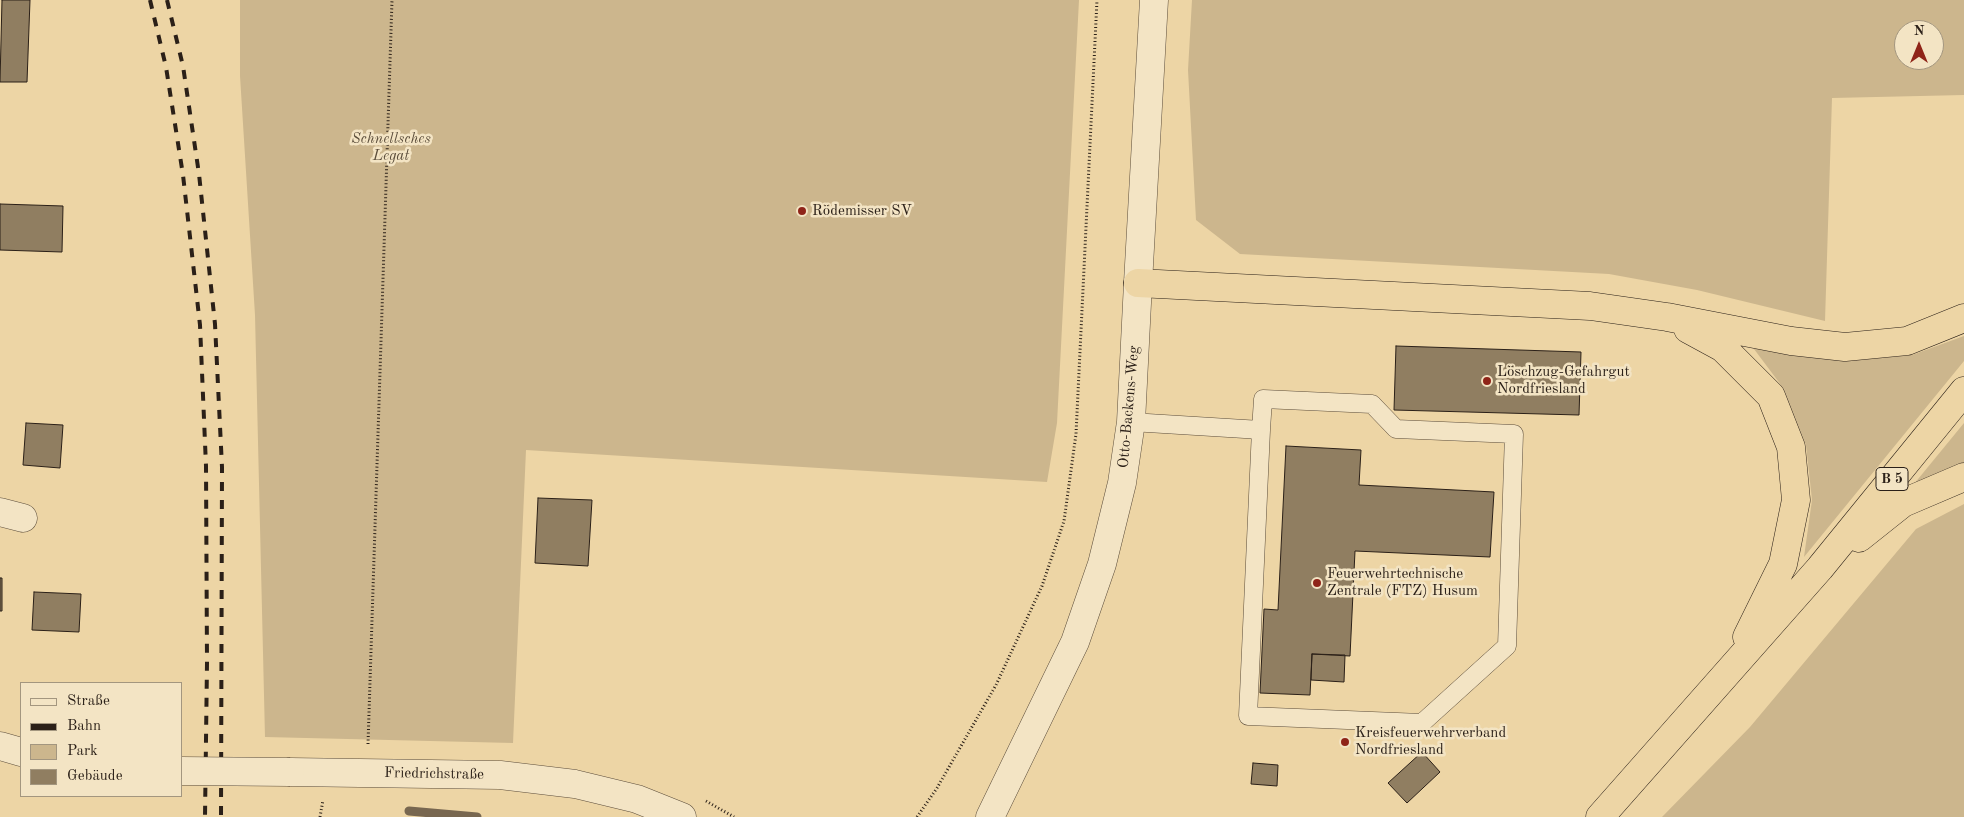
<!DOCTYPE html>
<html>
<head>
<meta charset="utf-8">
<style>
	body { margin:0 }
	#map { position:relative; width:1964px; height:817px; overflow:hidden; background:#edd5a5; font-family:"Old Standard TT",serif }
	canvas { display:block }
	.legend { position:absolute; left:20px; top:682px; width:162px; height:115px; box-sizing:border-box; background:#f3e4c4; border:1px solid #a3967f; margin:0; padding:6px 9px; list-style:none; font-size:15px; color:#2b2018 }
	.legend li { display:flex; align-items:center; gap:10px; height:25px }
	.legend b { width:25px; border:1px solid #a3967f }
	.north { position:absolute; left:1894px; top:20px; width:50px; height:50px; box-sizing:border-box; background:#f3e4c4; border:1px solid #a3967f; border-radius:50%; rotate:0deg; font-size:14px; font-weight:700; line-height:20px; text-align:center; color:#2b2018 }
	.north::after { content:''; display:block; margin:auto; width:18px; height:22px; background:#8f2418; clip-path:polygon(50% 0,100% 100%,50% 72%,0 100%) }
</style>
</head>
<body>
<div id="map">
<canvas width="1964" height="817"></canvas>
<ul class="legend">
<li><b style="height:6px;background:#f3e4c4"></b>Straße</li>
<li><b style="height:6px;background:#2b2018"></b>Bahn</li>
<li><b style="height:14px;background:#ccb68d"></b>Park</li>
<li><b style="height:14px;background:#907e61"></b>Gebäude</li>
</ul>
<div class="north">N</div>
</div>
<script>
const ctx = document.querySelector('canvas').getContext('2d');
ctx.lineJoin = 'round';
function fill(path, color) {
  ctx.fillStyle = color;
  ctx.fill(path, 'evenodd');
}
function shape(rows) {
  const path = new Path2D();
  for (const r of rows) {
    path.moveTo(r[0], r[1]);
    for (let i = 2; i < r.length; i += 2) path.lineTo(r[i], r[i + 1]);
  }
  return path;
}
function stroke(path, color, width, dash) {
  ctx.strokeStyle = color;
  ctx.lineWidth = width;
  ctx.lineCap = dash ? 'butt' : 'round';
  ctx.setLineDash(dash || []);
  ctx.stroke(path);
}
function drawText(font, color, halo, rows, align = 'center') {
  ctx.font = font + ' "Old Standard TT",serif';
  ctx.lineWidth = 5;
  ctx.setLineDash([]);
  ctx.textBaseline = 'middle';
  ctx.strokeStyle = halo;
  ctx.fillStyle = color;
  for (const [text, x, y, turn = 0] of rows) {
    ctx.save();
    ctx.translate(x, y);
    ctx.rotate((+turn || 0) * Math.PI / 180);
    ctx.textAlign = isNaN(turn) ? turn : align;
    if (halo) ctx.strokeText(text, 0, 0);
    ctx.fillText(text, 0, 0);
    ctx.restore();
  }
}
fill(shape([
	[240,0,1079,0,1057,423,1047,482,526,450,513,743,265,737,255,315,240,76],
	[1192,0,1964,0,1964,95,1832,98,1825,321,1697,290,1609,274,1240,254,1196,220,1188,70],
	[1904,30,1934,30,1934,60,1904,60],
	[1964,336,1964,361,1804,557,1812,500,1806,445,1784,389,1751,345,1846,361,1912,355],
	[1964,423,1964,464,1957,465,1914,484],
	[1964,504,1964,817,1662,817,1750,727,1916,529]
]), '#ccb68d');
stroke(shape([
	[409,811,477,817]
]), '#786750', 9);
const building = shape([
	[2,0,30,0,27,82,0,82,2,0],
	[0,204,63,206,62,252,0,250,0,204],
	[1396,346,1581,352,1579,415,1394,410,1396,346],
	[26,423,63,425,60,468,23,465,26,423],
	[1286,446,1361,450,1359,485,1494,492,1490,557,1355,551,1350,656,1312,654,1310,695,1260,693,1264,609,1278,610,1286,446],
	[538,498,592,500,588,566,535,563,538,498],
	[0,578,2,578,2,611,0,611,0,578],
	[34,592,81,594,79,632,32,630,34,592],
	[1312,654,1345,655,1344,682,1311,680,1312,654],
	[1422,752,1440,772,1407,803,1388,783,1422,752],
	[1253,763,1278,765,1277,786,1251,784,1253,763]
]);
fill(building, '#907e61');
stroke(building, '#2b2018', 1);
const service = shape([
	[1131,422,1261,430,1248,716,1422,723,1507,646,1514,434,1396,429,1372,404,1263,399,1261,430]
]);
const minor = shape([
	[1138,283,1154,0],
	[0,512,23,518],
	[0,746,21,752],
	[290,772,500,775,575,784,637,799,682,817]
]);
const tertiary = shape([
	[990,817,1075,642,1102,564,1122,483,1131,422,1138,283]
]);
const trunk = shape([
	[1138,283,1590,306,1667,317,1791,341,1845,347,1907,341,1964,318],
	[1688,329,1723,348,1771,396,1791,447,1796,500,1783,564,1747,637],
	[1859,538,1903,503,1964,477],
	[1600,817,1820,568,1964,391]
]);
stroke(service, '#5c4d3b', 19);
stroke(minor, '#5c4d3b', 29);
stroke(tertiary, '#5c4d3b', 29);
stroke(trunk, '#2b2018', 29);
stroke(shape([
	[368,744,392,0],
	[706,801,734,817],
	[320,817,323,800],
	[917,817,937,788,996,685,1042,586,1064,521,1076,434,1097,0]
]), '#2b2018', 3, [1, 2.5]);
stroke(service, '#f3e4c4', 18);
stroke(minor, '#f3e4c4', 28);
stroke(tertiary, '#f3e4c4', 28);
stroke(trunk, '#edd5a5', 28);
stroke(shape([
	[150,0,166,67,183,175,200,325,206,466,207,663,205,817],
	[167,0,183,66,199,174,215,324,222,467,221,817]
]), '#2b2018', 4, [9, 9]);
const minorBridge = shape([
	[181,771,290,772]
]);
stroke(minorBridge, '#5c4d3b', 29, []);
stroke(minorBridge, '#f3e4c4', 28);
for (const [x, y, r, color] of [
	[802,211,5,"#8f2418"],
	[1487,381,5,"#8f2418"],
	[1317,583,5,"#8f2418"],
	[1345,742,5,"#8f2418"]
]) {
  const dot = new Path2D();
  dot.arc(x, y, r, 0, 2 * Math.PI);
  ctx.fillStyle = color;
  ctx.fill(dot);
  stroke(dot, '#f3e4c4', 2);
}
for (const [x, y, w] of [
	[1892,479,32]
]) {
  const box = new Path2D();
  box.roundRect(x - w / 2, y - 11.5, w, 23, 4);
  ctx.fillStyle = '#f3e4c4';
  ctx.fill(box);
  stroke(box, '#2b2018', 1);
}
drawText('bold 14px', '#2b2018', null, [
	["B 5",1892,479]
]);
drawText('italic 15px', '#5b4d3b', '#f3e4c4', [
	["Schnellsches",391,139],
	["Legat",391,156]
]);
drawText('15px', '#2b2018', '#f3e4c4', [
	["Rödemisser SV",812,211],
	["Löschzug-Gefahrgut",1497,372],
	["Nordfriesland",1497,389],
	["Feuerwehrtechnische",1327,574],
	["Zentrale (FTZ) Husum",1327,591],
	["Kreisfeuerwehrverband",1355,733],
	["Nordfriesland",1355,750]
], 'left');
drawText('15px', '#2b2018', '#f3e4c4', [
	["Otto-Backens-Weg",1129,407,-85],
	["Friedrichstraße",434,774,1]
]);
</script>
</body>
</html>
